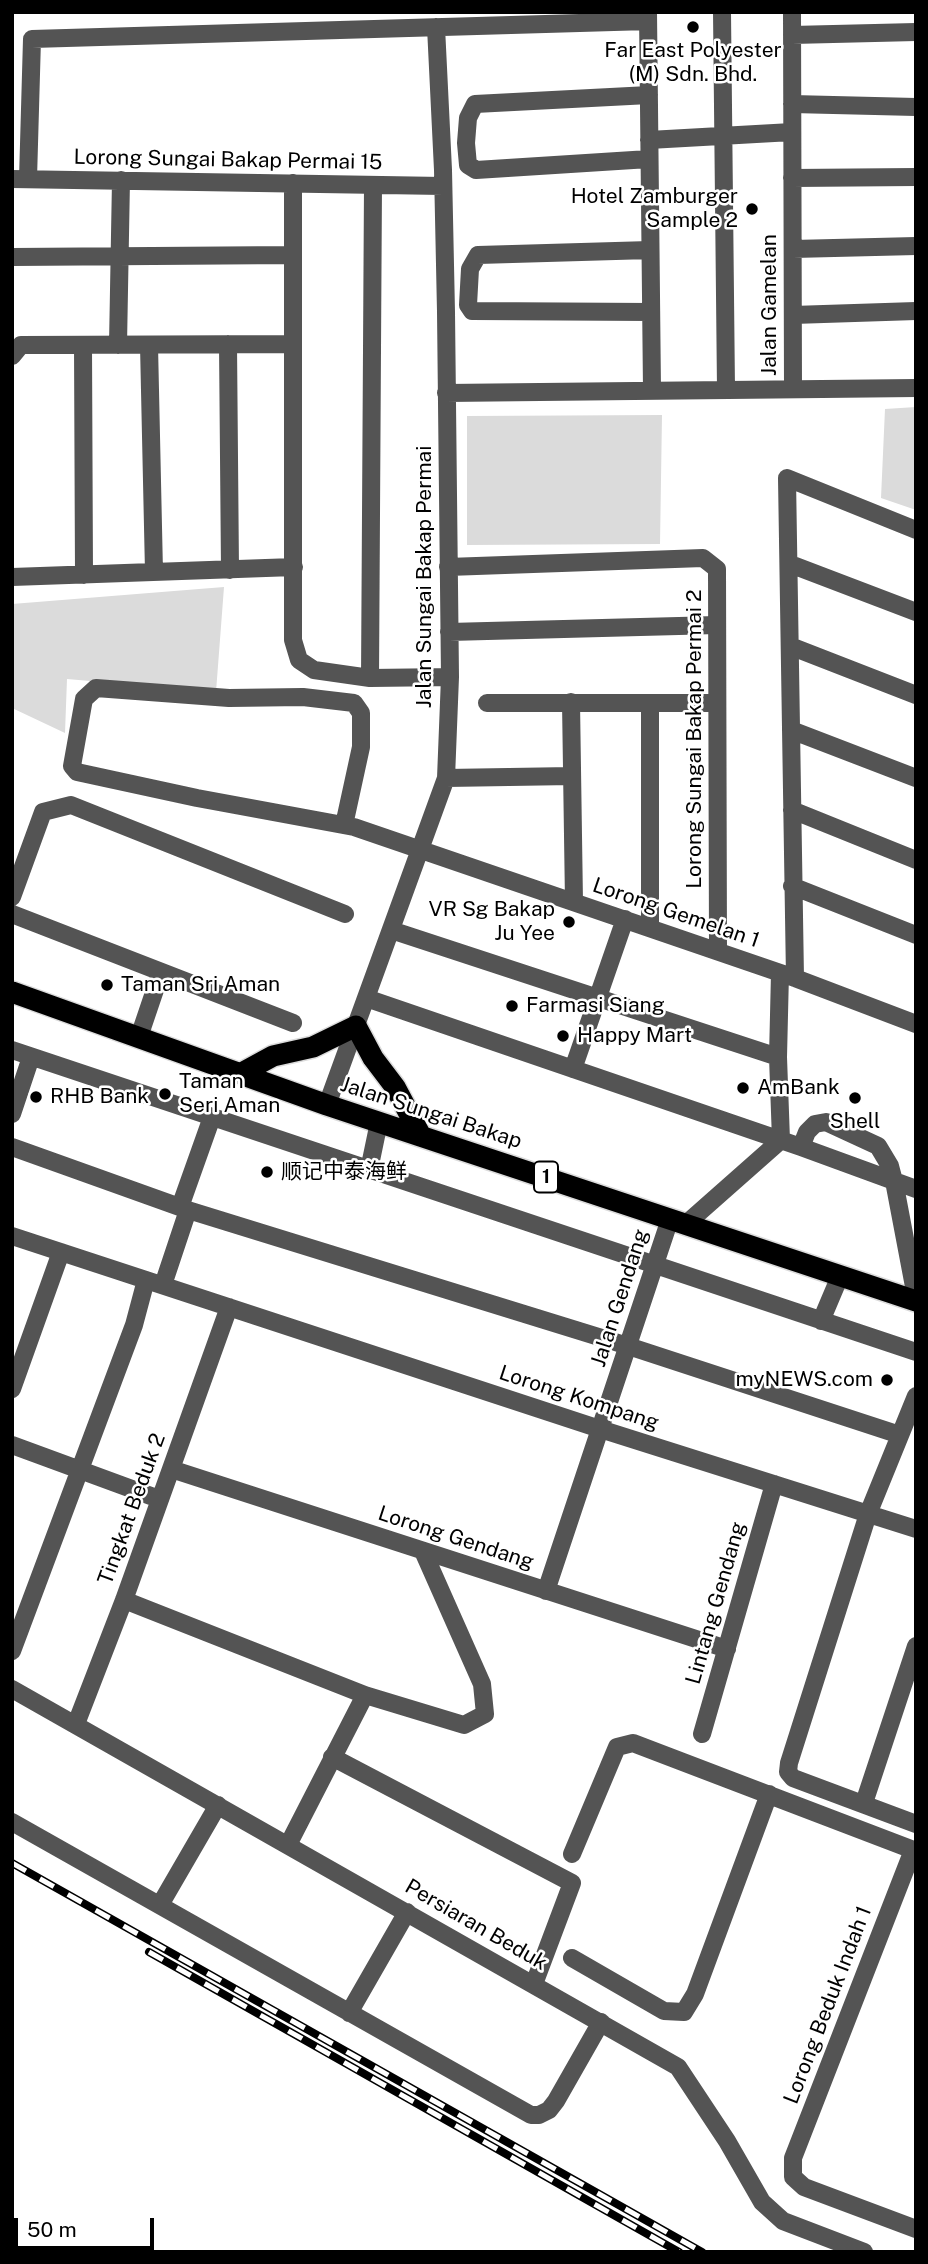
<!DOCTYPE html>
<html>
<head>
<meta charset="utf-8">
<style>
	body { margin:0 }
	#map { position:relative; width:928px; height:2264px; overflow:hidden; background:#fff; font-family:"Public Sans",sans-serif }
	canvas { display:block }
	.frame { position:absolute; inset:0; border:14px solid #000; pointer-events:none }
	.scale { position:absolute; left:14px; top:2218px; width:140px; height:32px; box-sizing:border-box; border:4px solid #000; border-top:0; padding-left:9px; font-size:21px; line-height:24px; white-space:nowrap; color:#000; -webkit-text-stroke:5px #fff; paint-order:stroke }
</style>
</head>
<body>
<div id="map">
<canvas width="928" height="2264"></canvas>
<div class="frame"></div>
<div class="scale">50 m</div>
</div>
<script>
const ctx = document.querySelector('canvas').getContext('2d');
ctx.lineJoin = 'round';
function fill(path, color) {
  ctx.fillStyle = color;
  ctx.fill(path, 'evenodd');
}
function shape(rows) {
  const path = new Path2D();
  for (const r of rows) {
    path.moveTo(r[0], r[1]);
    for (let i = 2; i < r.length; i += 2) path.lineTo(r[i], r[i + 1]);
  }
  return path;
}
function stroke(path, color, width, dash) {
  ctx.strokeStyle = color;
  ctx.lineWidth = width;
  ctx.lineCap = dash ? 'butt' : 'round';
  ctx.setLineDash(dash || []);
  ctx.stroke(path);
}
function drawText(font, color, halo, rows, align = 'center') {
  ctx.font = font + ' "Public Sans","Noto Sans SC",sans-serif';
  ctx.lineWidth = 5;
  ctx.setLineDash([]);
  ctx.textBaseline = 'middle';
  ctx.strokeStyle = halo;
  ctx.fillStyle = color;
  for (const [text, x, y, turn = 0] of rows) {
    ctx.save();
    ctx.translate(x, y);
    ctx.rotate((+turn || 0) * Math.PI / 180);
    ctx.textAlign = isNaN(turn) ? turn : align;
    if (halo) ctx.strokeText(text, 0, 0);
    ctx.fillText(text, 0, 0);
    ctx.restore();
  }
}
fill(shape([
	[916,407,916,510,881,498,885,409],
	[662,415,660,544,467,545,467,416],
	[224,587,216,692,67,679,65,733,12,708,12,604]
]), '#dbdbdb');
const highway = shape([
	[12,992,327,1105,916,1301],
	[240,1074,273,1056,313,1047,356,1026,373,1058,395,1087,421,1136]
]);
stroke(highway, '#dbdbdb', 24);
stroke(shape([
	[648,12,652,390],
	[722,12,726,389],
	[792,12,793,388],
	[792,35,916,32],
	[649,95,475,104,468,118,466,143,468,165,476,170,649,159],
	[792,104,916,107],
	[649,140,792,132],
	[792,178,916,177],
	[12,179,443,186],
	[28,179,32,39,648,21],
	[293,183,293,640,299,660,314,670,370,678,450,677],
	[793,249,916,246],
	[650,250,478,255,470,269,468,305,472,311,651,312],
	[12,257,293,255],
	[793,315,916,311],
	[228,344,230,570],
	[83,345,84,575],
	[118,345,121,180],
	[149,345,154,572],
	[12,356,21,345,293,344],
	[446,393,916,388],
	[790,564,916,612],
	[448,567,703,558,717,569,718,951],
	[12,577,294,567],
	[449,632,717,625],
	[790,646,916,695],
	[370,678,373,185],
	[571,702,574,902],
	[487,703,717,703],
	[650,703,650,928],
	[791,730,916,778],
	[446,778,572,776],
	[792,810,916,860],
	[344,825,361,747,361,713,354,703,303,697,229,698,96,688,84,699,72,766,77,772,197,798,354,827,795,978,916,1024],
	[792,886,916,935],
	[12,897,43,812,71,805,345,914],
	[12,914,293,1023],
	[391,930,778,1057],
	[780,973,778,1057,781,1140],
	[795,978,787,478,916,530],
	[366,998,801,1147,916,1189],
	[139,1037,161,972],
	[12,1050,916,1352],
	[573,1069,625,919],
	[327,1105,446,778,450,677,446,312,443,170,436,27],
	[12,1114,31,1057],
	[12,1147,188,1210,628,1346,900,1435],
	[801,1147,807,1132,815,1124,826,1122,878,1146,890,1166,894,1181,916,1297],
	[369,1170,379,1122],
	[180,1207,212,1117],
	[686,1224,781,1140],
	[12,1236,600,1429,916,1529],
	[163,1285,188,1210],
	[821,1321,840,1276],
	[12,1389,61,1252],
	[916,1396,868,1514,789,1763,788,1772,793,1778,916,1824],
	[12,1445,159,1499],
	[171,1469,727,1649],
	[546,1591,670,1219],
	[124,1600,365,1695,464,1725,485,1714,482,1684,423,1551],
	[12,1651,134,1325,146,1280],
	[12,1689,678,2067,727,2141,762,2202,783,2221,864,2252],
	[76,1724,124,1600,229,1307],
	[702,1734,774,1484],
	[332,1757,572,1883,534,1984],
	[864,1803,916,1646],
	[12,1822,531,2115,539,2115,549,2110,556,2101,601,2022],
	[288,1845,365,1695],
	[913,1850,793,2158,793,2177,804,2187,916,2229],
	[572,1854,617,1747,633,1743,916,1851],
	[160,1905,218,1805],
	[572,1958,664,2011,684,2012,695,1994,769,1794],
	[349,2013,407,1912]
]), '#545454', 18);
stroke(highway, '#000', 21);
const rail = shape([
	[12,1863,702,2252],
	[149,1952,679,2252]
]);
stroke(rail, '#000', 8);
stroke(rail, '#fff', 5, [16]);
for (const [x, y, r, color] of [
	[693,27,7,"#000"],
	[752,209,7,"#000"],
	[569,922,7,"#000"],
	[107,985,7,"#000"],
	[512,1006,7,"#000"],
	[563,1036,7,"#000"],
	[743,1088,7,"#000"],
	[165,1094,7,"#000"],
	[36,1097,7,"#000"],
	[855,1098,7,"#000"],
	[267,1172,7,"#000"],
	[887,1380,7,"#000"]
]) {
  const dot = new Path2D();
  dot.arc(x, y, r, 0, 2 * Math.PI);
  ctx.fillStyle = color;
  ctx.fill(dot);
  stroke(dot, '#fff', 2.5);
}
for (const [x, y, w] of [
	[546,1177,24]
]) {
  const box = new Path2D();
  box.roundRect(x - w / 2, y - 15.5, w, 31, 5);
  ctx.fillStyle = '#fff';
  ctx.fill(box);
  stroke(box, '#000', 2);
}
drawText('bold 19px', '#000', null, [
	["1",546,1177]
]);
drawText('21px', '#000', '#fff', [
	["Far East Polyester",693,51,"center"],
	["(M) Sdn. Bhd.",693,75,"center"],
	["Hotel Zamburger",738,197,"right"],
	["Sample 2",738,221,"right"],
	["VR Sg Bakap",555,910,"right"],
	["Ju Yee",555,934,"right"],
	["Taman Sri Aman",121,985],
	["Farmasi Siang",526,1006],
	["Happy Mart",577,1036],
	["Taman",179,1082],
	["Seri Aman",179,1106],
	["AmBank",757,1088],
	["RHB Bank",50,1097],
	["Shell",855,1122,"center"],
	["顺记中泰海鲜",281,1172],
	["myNEWS.com",873,1380,"right"]
], 'left');
drawText('21px', '#000', '#fff', [
	["Lorong Sungai Bakap Permai 15",228,160,1],
	["Jalan Gamelan",770,305,-90],
	["Jalan Sungai Bakap Permai",425,577,-90],
	["Lorong Sungai Bakap Permai 2",695,739,-90],
	["Lorong Gemelan 1",676,913,19],
	["Jalan Sungai Bakap",431,1113,18],
	["Jalan Gendang",620,1298,-72],
	["Lorong Kompang",579,1398,18],
	["Tingkat Beduk 2",132,1509,-70],
	["Lorong Gendang",456,1538,18],
	["Lintang Gendang",716,1603,-74],
	["Persiaran Beduk",476,1925,30],
	["Lorong Beduk Indah 1",828,2005,-69]
]);
</script>
</body>
</html>
